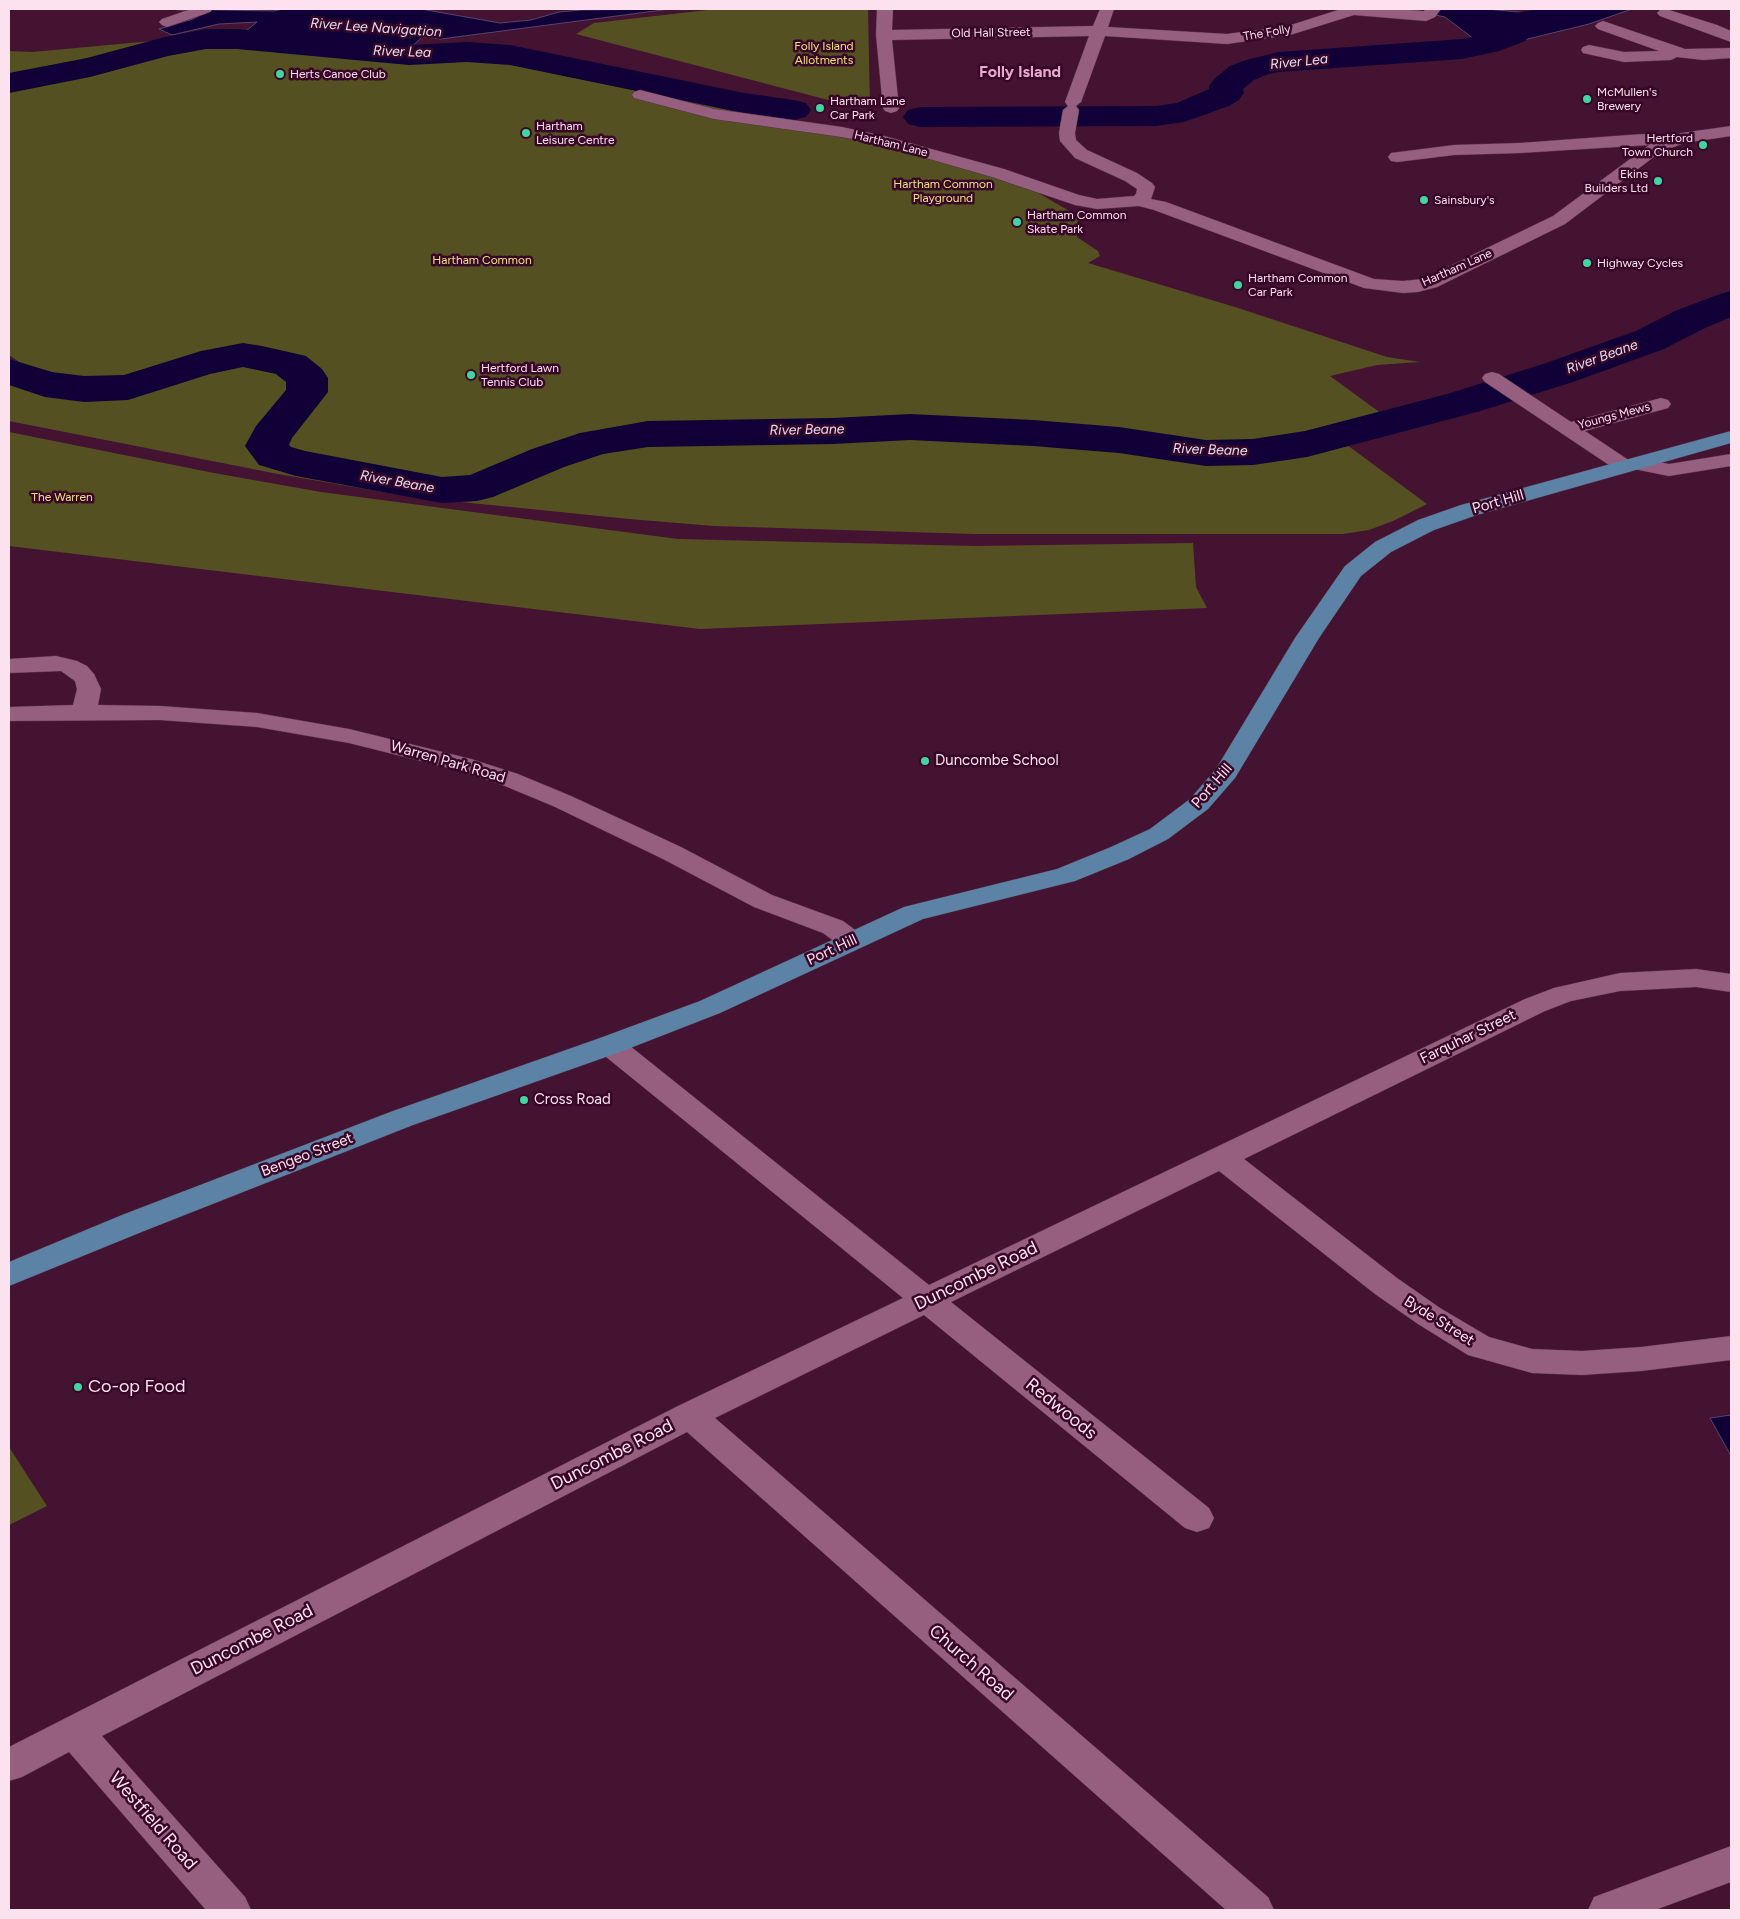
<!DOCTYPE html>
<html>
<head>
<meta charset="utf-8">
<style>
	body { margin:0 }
	#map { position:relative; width:1740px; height:1919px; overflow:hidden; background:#441332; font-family:Figtree,sans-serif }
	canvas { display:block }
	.frame { position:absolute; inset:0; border:10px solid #fce2ef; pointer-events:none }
</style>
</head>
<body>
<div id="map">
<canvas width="1740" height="1919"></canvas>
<div class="frame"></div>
</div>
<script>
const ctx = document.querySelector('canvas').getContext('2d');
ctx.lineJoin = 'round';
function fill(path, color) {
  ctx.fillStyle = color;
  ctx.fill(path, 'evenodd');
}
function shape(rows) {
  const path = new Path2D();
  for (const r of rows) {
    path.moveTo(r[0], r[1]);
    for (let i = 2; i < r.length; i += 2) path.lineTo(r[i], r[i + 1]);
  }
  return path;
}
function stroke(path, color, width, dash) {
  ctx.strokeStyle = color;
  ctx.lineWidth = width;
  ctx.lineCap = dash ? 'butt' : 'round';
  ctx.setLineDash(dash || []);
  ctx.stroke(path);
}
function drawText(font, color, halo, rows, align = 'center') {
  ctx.font = font + ' Figtree,sans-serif';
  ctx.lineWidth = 5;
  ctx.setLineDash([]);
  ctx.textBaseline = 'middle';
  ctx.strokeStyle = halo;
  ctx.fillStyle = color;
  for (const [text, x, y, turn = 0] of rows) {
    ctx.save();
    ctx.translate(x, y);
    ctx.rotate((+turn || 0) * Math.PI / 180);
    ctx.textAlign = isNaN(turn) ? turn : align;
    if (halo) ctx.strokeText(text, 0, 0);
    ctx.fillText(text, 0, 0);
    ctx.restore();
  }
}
fill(shape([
	[716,9,868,9,870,107,855,107,576,34,594,23],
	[185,38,120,54,9,77,9,51,32,52],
	[223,42,391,59,500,62,990,165,1078,216,1077,237,1098,251,1100,256,1088,263,1235,307,1387,357,1420,362,1377,365,1330,376,1382,414,1285,439,1214,444,1177,442,1113,432,938,420,840,419,830,424,643,426,574,437,510,465,494,477,469,483,365,465,303,452,282,444,277,439,278,436,323,390,319,373,303,362,282,355,276,351,232,348,201,355,165,369,110,380,64,379,25,366,9,355,9,86,192,46],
	[245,363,268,365,288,372,293,382,294,392,270,417,254,440,264,460,285,467,462,495,504,489,556,465,590,451,634,443,688,439,741,441,906,436,1093,444,1173,455,1225,460,1267,460,1295,455,1343,442,1427,504,1393,521,1369,530,1343,534,973,534,714,526,629,519,412,497,278,474,9,421,9,382,16,386,58,396,110,395,159,385,216,366],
	[9,432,214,473,321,492,678,539,975,546,1193,543,1196,587,1207,608,700,629,9,546],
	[9,1447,47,1506,9,1525]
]), '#545022');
const water = shape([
	[170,9,274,11,283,9,421,9,500,23,531,20,559,12,581,10,670,9,441,39,422,37,407,51,241,35,257,22,219,24,172,35,159,29,193,19,205,13,170,9],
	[1378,9,1486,9,1541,14,1575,9,1632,9,1589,24,1487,49,1445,17,1415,11,1378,9],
	[1731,1415,1731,1456,1710,1418,1731,1415]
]);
fill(water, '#100037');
stroke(water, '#57446e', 1);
fill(shape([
	[1538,9,1612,9,1607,16,1537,28,1525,41,1499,51,1462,59,1279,72,1269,74,1254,80,1243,89,1244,93,1239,100,1229,106,1184,122,1156,126,920,127,908,124,903,117,908,110,920,107,1156,106,1177,103,1209,89,1209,86,1214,79,1230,66,1246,60,1279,52,1462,39,1479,36,1503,27,1516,13,1538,9],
	[206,29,237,29,409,45,467,42,510,45,744,93,794,100,806,103,811,110,806,117,794,120,744,113,510,65,467,62,409,65,237,49,206,49,168,56,90,77,9,93,9,73,87,58,165,37,206,29],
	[1731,291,1731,317,1703,329,1664,349,1573,382,1477,412,1307,457,1253,465,1206,466,1119,453,1033,446,910,440,833,444,648,447,603,454,564,467,493,497,477,501,442,503,296,476,259,465,245,446,256,426,286,390,286,382,276,374,243,367,210,374,128,400,84,402,45,397,9,385,9,359,52,372,84,376,124,375,201,351,243,343,262,346,306,356,322,369,328,378,328,392,292,438,289,445,291,447,305,451,442,477,470,475,532,449,580,433,648,421,833,418,910,414,1033,420,1119,427,1206,440,1253,439,1305,431,1447,394,1543,364,1636,331,1675,311,1717,295,1731,291]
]), '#100037');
const minor = shape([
	[191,9,213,9,210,12,167,27,162,25,159,22,162,19,191,9],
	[877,9,893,9,892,30,1093,26,1100,9,1114,9,1108,27,1227,34,1288,26,1341,9,1394,9,1424,11,1426,9,1441,9,1435,17,1426,21,1354,15,1290,35,1227,44,1105,36,1081,102,1076,106,1079,110,1075,133,1076,140,1087,150,1137,173,1152,183,1155,187,1151,199,1166,202,1374,279,1403,281,1423,279,1553,216,1649,145,1520,153,1454,155,1397,162,1391,161,1388,157,1391,153,1454,145,1520,143,1643,134,1668,137,1681,133,1731,126,1731,136,1684,143,1659,153,1565,224,1437,287,1418,292,1403,293,1364,288,1154,210,1139,206,1097,209,1075,205,992,177,881,145,842,137,714,119,634,98,632,95,634,92,640,90,714,109,842,127,884,136,1004,169,1079,195,1097,199,1134,196,1136,194,1137,189,1125,181,1075,158,1060,141,1059,133,1063,110,1068,106,1065,102,1089,36,892,40,899,108,897,111,891,113,885,111,883,108,876,35,877,9],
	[1666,9,1717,25,1731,31,1731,42,1660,16,1657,13,1660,10,1666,9],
	[1603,21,1685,49,1731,48,1731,58,1703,60,1677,57,1671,60,1624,62,1583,53,1581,50,1583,47,1589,45,1624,52,1659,51,1598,29,1595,26,1598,23,1603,21],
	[1492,372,1499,374,1571,422,1661,398,1668,400,1671,404,1668,408,1585,431,1630,461,1638,458,1669,464,1731,454,1731,466,1669,476,1634,469,1625,473,1618,471,1485,382,1482,378,1485,374,1492,372],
	[56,656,77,661,87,666,94,674,101,689,98,705,160,706,257,713,349,729,471,759,518,774,571,796,681,847,772,895,843,921,862,935,866,941,862,947,852,950,842,947,823,933,754,907,663,859,553,806,500,784,453,769,349,743,257,727,160,720,9,721,9,707,73,705,77,689,75,681,61,671,9,673,9,659,56,656],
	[1696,969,1731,974,1731,992,1696,987,1620,991,1571,1001,1545,1011,1244,1159,1397,1278,1440,1308,1489,1337,1532,1349,1582,1351,1641,1347,1731,1336,1731,1360,1641,1371,1582,1375,1532,1373,1468,1355,1418,1324,1375,1294,1219,1171,951,1302,1209,1508,1214,1518,1209,1528,1197,1532,1185,1528,924,1315,715,1418,1268,1897,1274,1910,1226,1910,687,1432,102,1736,245,1897,251,1910,206,1910,69,1752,22,1777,9,1781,9,1747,678,1406,903,1298,600,1052,596,1045,600,1038,610,1036,620,1038,929,1285,1525,999,1554,988,1620,973,1696,969],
	[1731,1846,1731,1882,1655,1910,1588,1910,1594,1897,1731,1846]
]);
const major = shape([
	[1731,431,1731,443,1477,515,1434,530,1391,552,1361,576,1319,638,1235,778,1208,809,1168,839,1129,859,1075,881,923,919,720,1013,620,1052,413,1125,144,1231,9,1286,9,1262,122,1215,393,1111,600,1038,700,1001,904,907,1057,869,1111,847,1150,829,1190,799,1216,769,1295,638,1345,566,1375,542,1418,520,1461,505,1731,431]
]);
stroke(minor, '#573248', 1);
stroke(major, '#573248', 1);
fill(minor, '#975f7f');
fill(major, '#5c83a5');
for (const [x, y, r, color] of [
	[280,74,5,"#42d4a1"],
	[1587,99,5,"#42d4a1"],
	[820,108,5,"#42d4a1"],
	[526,133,5,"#42d4a1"],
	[1703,145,5,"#42d4a1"],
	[1658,181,5,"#42d4a1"],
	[1424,200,5,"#42d4a1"],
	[1017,222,5,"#42d4a1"],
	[1587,263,5,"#42d4a1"],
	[1238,285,5,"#42d4a1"],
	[471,375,5,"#42d4a1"],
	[925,761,5,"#42d4a1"],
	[524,1100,5,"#42d4a1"],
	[78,1387,5,"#42d4a1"]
]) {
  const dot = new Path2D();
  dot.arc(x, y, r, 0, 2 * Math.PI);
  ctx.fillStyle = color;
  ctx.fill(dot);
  stroke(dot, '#380728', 2);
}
drawText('12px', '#fce2ef', '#380728', [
	["Old Hall Street",991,33,-1],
	["The Folly",1267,33,-10],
	["Hartham Lane",891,144,14],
	["Hartham Lane",1457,268,-24],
	["Youngs Mews",1614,416,-15]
]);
drawText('12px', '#ece47a', '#380728', [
	["Folly Island",824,46],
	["Allotments",824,60],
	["Hartham Common",943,184],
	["Playground",943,198],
	["Hartham Common",482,260],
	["The Warren",62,497]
]);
drawText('12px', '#fce2ef', '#380728', [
	["Herts Canoe Club",290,74],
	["McMullen's",1597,92],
	["Brewery",1597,106],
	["Hartham Lane",830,101],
	["Car Park",830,115],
	["Hartham",536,126],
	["Leisure Centre",536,140],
	["Hertford",1693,138,"right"],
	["Town Church",1693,152,"right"],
	["Ekins",1648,174,"right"],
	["Builders Ltd",1648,188,"right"],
	["Sainsbury's",1434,200],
	["Hartham Common",1027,215],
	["Skate Park",1027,229],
	["Highway Cycles",1597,263],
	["Hartham Common",1248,278],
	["Car Park",1248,292],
	["Hertford Lawn",481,368],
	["Tennis Club",481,382]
], 'left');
drawText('italic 14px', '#e1e1f4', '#380728', [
	["River Lee Navigation",376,28,4],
	["River Lea",402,52,2],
	["River Lea",1299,62,-6],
	["River Beane",1602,357,-20],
	["River Beane",807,430,-1],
	["River Beane",1210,450,2],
	["River Beane",397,482,10]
]);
drawText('15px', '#fce2ef', '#380728', [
	["Port Hill",1498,502,-16],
	["Warren Park Road",448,762,16],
	["Port Hill",1212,786,-49],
	["Port Hill",832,950,-25],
	["Farquhar Street",1468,1037,-26],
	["Bengeo Street",307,1155,-21],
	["Byde Street",1439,1321,32]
]);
drawText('15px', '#fce2ef', '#380728', [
	["Duncombe School",935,761],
	["Cross Road",534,1100]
], 'left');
drawText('bold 16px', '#e8a9cc', '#380728', [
	["Folly Island",1020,72]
]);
drawText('18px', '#fce2ef', '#380728', [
	["Duncombe Road",976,1276,-26],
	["Redwoods",1061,1409,39],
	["Duncombe Road",612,1455,-27],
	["Duncombe Road",252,1640,-27],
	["Church Road",971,1663,41],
	["Westfield Road",153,1821,49]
]);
drawText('18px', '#fce2ef', '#380728', [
	["Co-op Food",88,1387]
], 'left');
</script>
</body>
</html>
